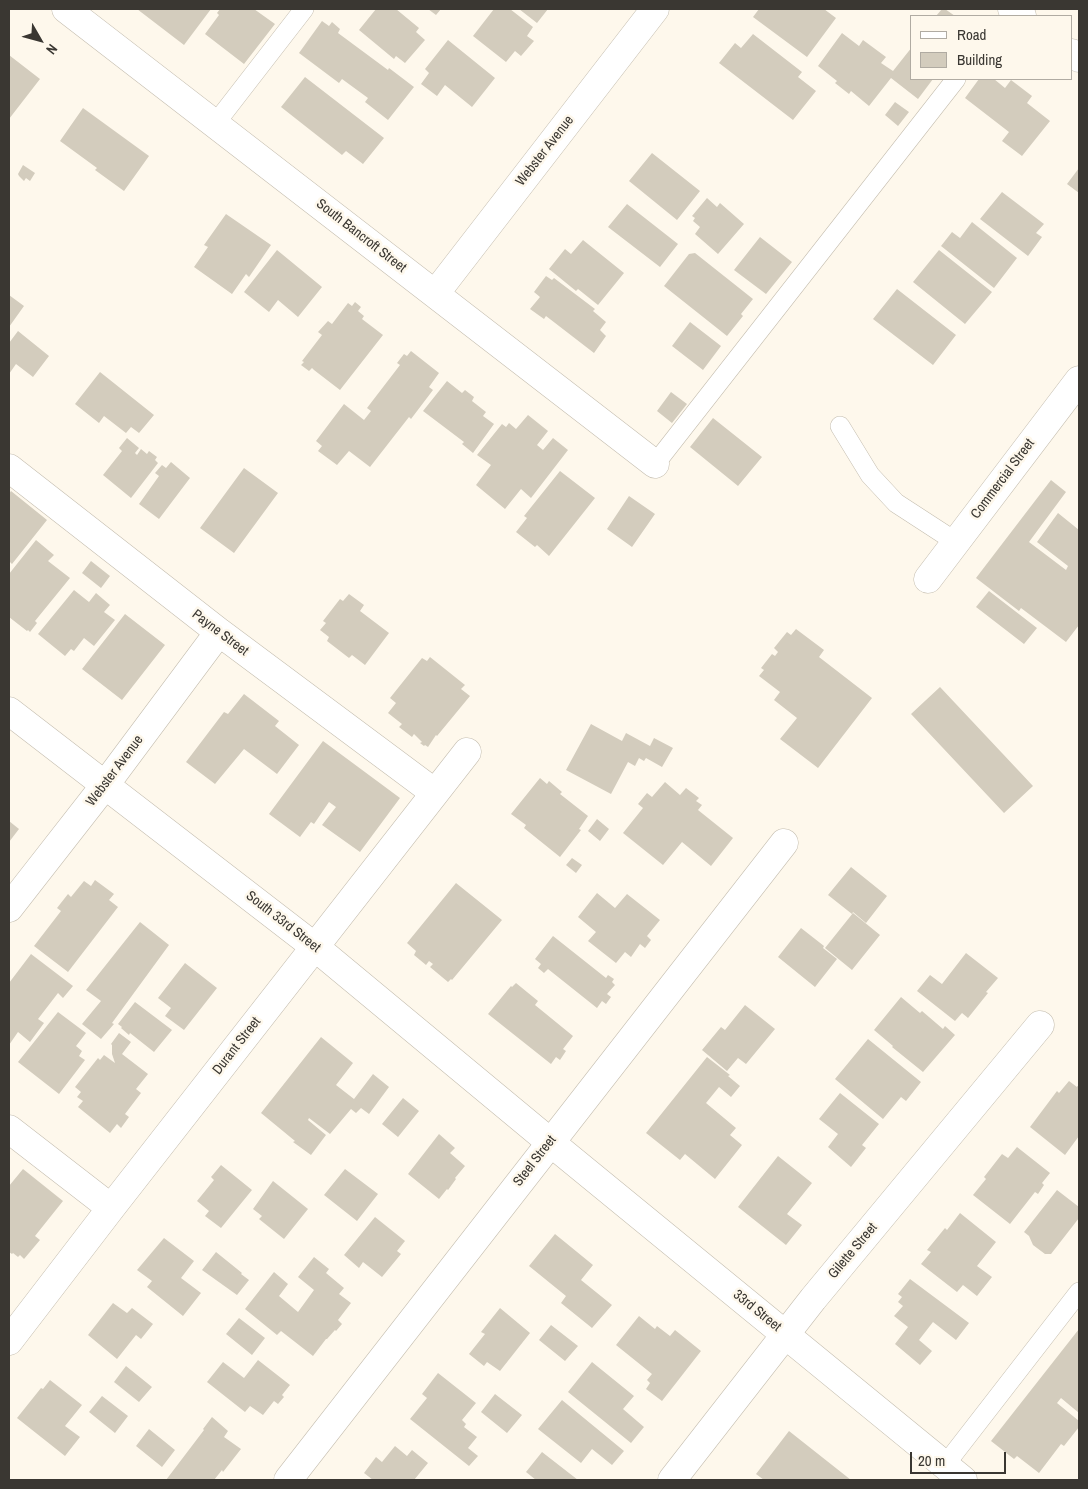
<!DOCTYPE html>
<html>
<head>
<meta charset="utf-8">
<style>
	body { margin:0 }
	#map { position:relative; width:1088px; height:1489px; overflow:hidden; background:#fef8ec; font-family:"Archivo Narrow",sans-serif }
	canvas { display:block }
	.frame { position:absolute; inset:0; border:10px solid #3a3732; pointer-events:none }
	.legend { position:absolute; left:910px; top:15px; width:162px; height:65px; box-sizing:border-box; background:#fef8ec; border:1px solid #b0aba2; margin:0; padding:6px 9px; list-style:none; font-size:15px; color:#3a3732 }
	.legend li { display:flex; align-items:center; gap:10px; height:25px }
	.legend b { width:25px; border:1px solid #b0aba2 }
	.north { position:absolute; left:15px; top:15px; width:50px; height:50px; -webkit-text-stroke:4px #fef8ec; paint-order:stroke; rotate:128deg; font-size:14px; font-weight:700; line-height:20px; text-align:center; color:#3a3732 }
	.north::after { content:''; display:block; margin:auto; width:18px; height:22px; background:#3a3732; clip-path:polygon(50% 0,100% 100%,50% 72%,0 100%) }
	.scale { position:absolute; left:910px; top:1452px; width:96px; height:22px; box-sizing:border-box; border:2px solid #3a3732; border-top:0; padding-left:6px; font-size:15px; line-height:18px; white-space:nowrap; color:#3a3732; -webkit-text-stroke:4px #fef8ec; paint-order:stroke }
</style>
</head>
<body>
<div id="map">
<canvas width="1088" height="1489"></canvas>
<div class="frame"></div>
<ul class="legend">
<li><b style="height:6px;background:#fff"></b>Road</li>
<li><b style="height:14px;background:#d3ccbd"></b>Building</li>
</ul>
<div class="north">N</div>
<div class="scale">20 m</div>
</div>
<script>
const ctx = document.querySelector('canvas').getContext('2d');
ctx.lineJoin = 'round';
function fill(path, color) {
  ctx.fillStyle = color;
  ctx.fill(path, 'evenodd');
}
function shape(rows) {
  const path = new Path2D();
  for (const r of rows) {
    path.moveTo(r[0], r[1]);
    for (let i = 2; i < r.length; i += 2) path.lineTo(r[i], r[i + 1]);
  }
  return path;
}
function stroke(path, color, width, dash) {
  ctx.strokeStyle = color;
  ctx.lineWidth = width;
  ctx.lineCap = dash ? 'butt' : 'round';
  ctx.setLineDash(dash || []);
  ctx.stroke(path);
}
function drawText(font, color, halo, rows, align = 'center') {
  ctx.font = font + ' "Archivo Narrow",sans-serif';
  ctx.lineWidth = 5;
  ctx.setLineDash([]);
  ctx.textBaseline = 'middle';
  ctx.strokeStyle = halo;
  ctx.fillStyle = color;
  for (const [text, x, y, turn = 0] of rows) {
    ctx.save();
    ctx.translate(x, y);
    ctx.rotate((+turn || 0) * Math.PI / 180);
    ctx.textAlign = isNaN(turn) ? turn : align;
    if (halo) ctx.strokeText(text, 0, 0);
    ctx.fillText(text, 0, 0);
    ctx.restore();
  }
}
fill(shape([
	[137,9,211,9,184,45],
	[220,9,254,9,275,24,244,64,205,34,219,15,217,13],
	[376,9,396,9,419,28,416,32,425,40,405,63,396,56,394,59,359,30],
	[428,9,441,9,436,15],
	[494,9,510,9,533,27,527,36,534,41,521,56,515,51,506,62,473,36],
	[519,9,548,9,537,23],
	[759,9,824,9,836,18,807,57,753,17],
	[942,9,945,9,955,16,936,16],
	[322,21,329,26,332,22,340,29,338,33,388,70,389,68,414,87,388,120,365,102,368,98,342,79,339,83,299,53],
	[842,33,859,46,863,40,886,57,881,63,893,71,912,47,912,79,933,79,918,99,891,78,869,106,851,91,849,94,835,83,837,81,818,66],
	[753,34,802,72,798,77,816,91,793,120,719,63,735,43,741,48],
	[448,40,495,78,472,107,445,85,437,96,421,84,429,73,425,69],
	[9,55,40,79,9,119],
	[305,77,384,138,363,164,346,151,342,155,281,107],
	[979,79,994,79,1005,88,1011,80,1032,96,1027,103,1050,121,1022,156,1002,141,1009,132,965,98],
	[895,102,909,112,898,126,885,115],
	[83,108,149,156,124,191,95,170,97,168,60,141],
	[652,153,700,191,677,220,629,181],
	[23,165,35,173,30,181,26,178,24,181,19,176,18,174],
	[1079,168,1079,193,1067,184],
	[1002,192,1044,224,1036,233,1042,237,1028,256,980,219],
	[707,198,717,207,720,203,744,224,718,254,695,234,700,227,693,221,695,218,692,216],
	[627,204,678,244,660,267,608,227],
	[226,214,271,245,249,277,246,274,232,294,194,267,208,247,204,245],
	[972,222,1017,258,994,288,941,246,952,232,960,238],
	[760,237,792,262,766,294,734,270],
	[583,240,624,273,598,305,578,289,576,291,549,269,565,249,571,254],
	[277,250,322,287,298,317,278,300,269,312,244,292],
	[939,250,992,292,965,324,913,282],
	[695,253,753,299,741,314,743,316,727,336,664,286,689,254],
	[546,276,552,280,554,278,595,309,593,311,606,322,600,330,606,336,594,353,546,316,544,319,530,309,540,297,534,292],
	[897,289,956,335,933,365,873,319],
	[9,295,24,306,9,327],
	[355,302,361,307,358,311,364,316,362,319,383,335,340,390,314,370,312,368,309,371,301,365,304,362,302,361,322,335,318,332,328,321,332,324,348,303,352,306],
	[690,322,721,346,703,370,672,346],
	[18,331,49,356,33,377,16,364,9,374,9,343],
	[411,351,439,373,429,387,433,390,411,419,409,417,370,467,349,451,337,465,318,451,322,446,316,441,344,404,364,420,371,411,367,408,400,365,397,363,404,354,407,356],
	[100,372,154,415,139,433,131,427,126,433,104,416,99,423,75,404],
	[447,381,462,393,465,390,474,397,472,401,486,412,483,416,494,424,473,453,462,444,464,442,423,411],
	[671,392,687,404,672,423,657,411],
	[528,415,548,431,537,445,543,450,553,438,568,450,531,498,521,489,505,509,476,485,491,465,477,455,502,424,506,427,509,423,516,429],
	[713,418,762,457,738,486,690,447],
	[127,438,139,448,135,453,137,455,141,449,147,454,149,451,157,457,155,460,158,463,131,498,103,475,122,451,119,448],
	[171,462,190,478,159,519,139,504,159,476,155,473,162,465,166,468],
	[244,468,278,493,234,553,200,528],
	[560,471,595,498,549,556,537,545,535,547,516,532,527,518,524,516],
	[1051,480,1066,492,1029,542,1066,570,1068,566,1037,542,1058,513,1079,530,1079,625,1066,642,1021,608,1019,611,976,578],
	[11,491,47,520,12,564,9,561,9,494],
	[629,496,655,514,632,547,607,529],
	[36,540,54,555,48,561,70,578,35,621,37,623,30,632,28,630,27,631,9,617,9,574],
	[91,561,110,576,101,588,82,573],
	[74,590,89,602,96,593,110,605,104,612,115,620,94,646,84,638,74,651,71,649,65,656,38,634],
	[989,591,1037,628,1024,644,976,607],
	[349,594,364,605,360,611,389,633,365,665,352,655,349,658,327,641,329,637,320,630,326,623,323,621,340,599,343,601],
	[125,614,165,645,122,700,82,669],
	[796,629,824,650,819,657,872,698,818,768,780,739,797,718,774,700,780,692,759,676,764,670,761,668,772,654,775,656,778,652,774,648,787,632,791,635],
	[430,657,465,685,461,689,470,696,437,736,436,735,428,747,425,745,424,746,420,743,422,742,414,734,412,737,399,727,402,724,388,713,396,703,390,698,422,658,427,661],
	[940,687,1033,786,1004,813,911,714],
	[244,694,279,721,275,726,299,745,277,774,244,749,215,784,186,762,224,712,228,714],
	[591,724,622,741,626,733,650,746,654,738,673,748,662,767,646,758,644,761,639,758,635,766,628,762,611,794,566,770],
	[323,741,400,798,360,852,322,825,336,807,329,802,314,824,311,822,300,837,269,814],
	[540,778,547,784,549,781,562,792,560,794,588,816,579,829,581,830,560,857,524,828,526,825,511,814],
	[665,782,680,795,686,788,699,798,696,801,702,805,698,810,733,838,711,866,682,842,663,865,623,833,643,808,638,804,647,793,652,797],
	[597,819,609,829,600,841,588,831],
	[9,821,19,829,9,842],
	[572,858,582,865,576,873,566,865],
	[851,867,887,896,866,923,853,912,852,914,828,895],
	[95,880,114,894,109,900,118,907,68,972,34,946,61,911,57,908,68,894,71,897,84,881,91,886],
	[456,883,502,920,452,980,451,979,448,982,430,967,433,964,429,961,426,965,414,955,416,951,407,943],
	[597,893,615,908,627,894,660,920,647,936,651,940,645,948,640,944,631,957,625,952,616,963,588,941,596,932,578,917],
	[853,913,880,935,852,970,825,948],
	[140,922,169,945,112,1023,114,1024,101,1039,82,1024,101,1001,86,990],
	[801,928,824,946,823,948,837,959,815,987,778,957],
	[553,936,606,978,608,975,614,979,612,982,615,985,607,994,611,997,606,1004,602,1001,597,1008,548,969,544,973,538,968,541,964,535,959],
	[966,953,998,978,986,992,988,993,968,1018,962,1013,955,1021,917,991,930,975,942,984],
	[31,954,73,986,63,998,58,993,38,1019,44,1023,30,1042,18,1032,9,1045,9,983],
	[185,963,217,988,184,1030,165,1016,171,1008,158,998],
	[516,983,538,1001,535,1005,573,1036,563,1049,566,1051,560,1060,556,1057,551,1064,488,1014,511,986,512,987],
	[901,997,920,1013,922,1011,943,1029,945,1026,955,1035,923,1072,892,1047,893,1046,874,1030],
	[135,1002,172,1030,154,1052,130,1033,129,1035,121,1028,122,1027,118,1024],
	[745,1005,775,1029,746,1064,738,1058,727,1071,702,1050,721,1027,725,1030],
	[58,1012,86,1033,76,1046,82,1051,79,1056,85,1060,59,1094,18,1062],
	[119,1033,131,1042,122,1054,148,1074,136,1089,141,1093,125,1114,129,1117,121,1128,117,1124,110,1133,78,1107,83,1101,77,1097,81,1092,75,1087,98,1058,100,1060,104,1055,115,1063,112,1054,112,1045,111,1044],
	[321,1037,353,1063,336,1085,354,1099,373,1074,389,1087,369,1114,361,1108,356,1113,351,1109,330,1134,309,1118,308,1120,326,1135,311,1155,293,1142,295,1141,261,1113],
	[868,1039,921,1082,906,1101,901,1097,883,1119,835,1079],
	[707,1057,730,1075,728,1076,740,1086,731,1097,719,1087,706,1103,736,1128,730,1135,742,1145,715,1179,685,1154,680,1160,646,1133],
	[1069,1081,1077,1087,1077,1086,1079,1087,1079,1136,1065,1155,1030,1127,1057,1091,1059,1093],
	[840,1093,879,1124,862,1145,866,1148,851,1167,828,1147,838,1134,819,1119],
	[403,1098,419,1111,398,1137,382,1124],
	[439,1134,455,1148,450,1153,465,1166,455,1178,456,1179,448,1190,447,1189,439,1199,408,1174],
	[1017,1147,1050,1173,1042,1183,1044,1185,1038,1194,1035,1192,1010,1224,973,1195,986,1179,984,1177,1002,1154,1008,1158],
	[778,1156,812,1183,787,1214,802,1225,786,1245,738,1207],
	[221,1165,252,1190,221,1228,205,1216,209,1211,197,1201,214,1180,211,1177],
	[23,1169,63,1201,35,1236,40,1240,24,1259,20,1255,18,1257,13,1253,12,1254,9,1252,9,1186],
	[345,1169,378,1194,357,1221,324,1195],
	[273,1181,308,1209,284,1239,259,1219,262,1216,253,1209],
	[1057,1190,1079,1207,1079,1218,1051,1254,1045,1254,1033,1245,1029,1236,1024,1232],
	[960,1213,996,1242,977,1266,992,1277,977,1296,963,1285,957,1292,921,1264,931,1252,927,1250,945,1228,947,1230],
	[375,1217,405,1241,397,1251,401,1254,382,1277,363,1262,359,1268,344,1255],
	[555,1234,593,1265,581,1280,612,1305,592,1328,561,1303,566,1296,529,1266],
	[164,1238,194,1261,181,1278,201,1293,183,1316,147,1287,152,1281,137,1270],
	[216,1252,242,1273,241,1274,249,1280,237,1295,202,1270],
	[314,1257,329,1269,326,1273,344,1288,339,1294,351,1303,338,1320,342,1324,336,1331,335,1330,327,1339,326,1339,313,1356,281,1331,277,1335,245,1309,274,1272,288,1284,279,1296,298,1312,314,1290,298,1277],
	[910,1279,969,1323,956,1340,933,1322,919,1340,932,1351,920,1365,895,1344,908,1327,894,1316,903,1306,898,1302,902,1297,898,1294],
	[113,1303,127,1313,132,1308,153,1324,141,1339,136,1335,117,1359,88,1335],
	[500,1308,530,1333,500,1371,487,1362,484,1366,469,1354,485,1334,481,1332],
	[639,1316,655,1329,657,1326,670,1336,675,1330,701,1351,662,1401,646,1389,650,1383,647,1380,652,1374,616,1345],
	[239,1318,265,1338,252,1355,226,1334],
	[551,1325,578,1346,565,1361,539,1340],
	[1079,1329,1079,1413,1061,1398,1057,1403,1079,1421,1079,1427,1064,1446,1061,1444,1039,1473,1017,1456,1014,1459,991,1441],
	[258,1360,290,1385,282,1395,284,1397,278,1404,274,1401,263,1415,250,1406,245,1412,207,1382,223,1362,244,1378],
	[592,1362,634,1396,623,1409,644,1427,631,1443,568,1392],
	[126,1366,152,1387,139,1402,114,1382],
	[438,1373,476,1403,462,1420,466,1424,464,1427,477,1437,468,1448,478,1456,469,1466,410,1419,427,1398,422,1394],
	[50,1380,82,1405,65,1426,80,1437,65,1456,17,1418,41,1388,43,1389],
	[495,1394,522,1415,507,1433,481,1412],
	[102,1396,128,1416,115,1433,89,1412],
	[562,1400,624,1451,612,1465,592,1449,581,1463,538,1429],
	[212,1417,228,1431,224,1437,241,1449,223,1472,222,1470,214,1480,166,1480,204,1430,203,1429],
	[149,1429,175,1450,162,1467,136,1446],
	[789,1431,851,1480,764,1480,756,1474],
	[395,1446,407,1456,412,1450,428,1463,414,1480,373,1480,364,1473,376,1457,382,1462],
	[542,1452,578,1480,536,1480,526,1472]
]), '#d3ccbd');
const lane = shape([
	[215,124,304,9],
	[840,426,870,475,896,503,956,542],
	[655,464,956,79],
	[945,1465,1079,1292]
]);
const street = shape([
	[66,9,655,464],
	[435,294,655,9],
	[9,468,219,632,435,793],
	[928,579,1079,380],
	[9,908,105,785,219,632],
	[9,1129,111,1208],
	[9,1341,111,1208,467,752],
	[288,1480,784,843],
	[672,1480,813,1299,1040,1025]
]);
const secondary = shape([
	[1012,9,1022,16],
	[1072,53,1079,58],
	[9,711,315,947,550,1142,963,1480]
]);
stroke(lane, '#c4bdaf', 20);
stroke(street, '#c4bdaf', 29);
stroke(secondary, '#c4bdaf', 29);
stroke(lane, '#fff', 19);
stroke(street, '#fff', 28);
stroke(secondary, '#fff', 28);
drawText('14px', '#3a3732', '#fef8ec', [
	["Webster Avenue",545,151,-52],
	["South Bancroft Street",361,236,38],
	["Commercial Street",1003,479,-53],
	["Payne Street",220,633,37],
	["Webster Avenue",115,771,-53],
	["South 33rd Street",283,922,38],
	["Durant Street",237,1046,-52],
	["Steel Street",535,1161,-52],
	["Gilette Street",853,1251,-50],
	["33rd Street",757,1311,39]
]);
</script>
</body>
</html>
